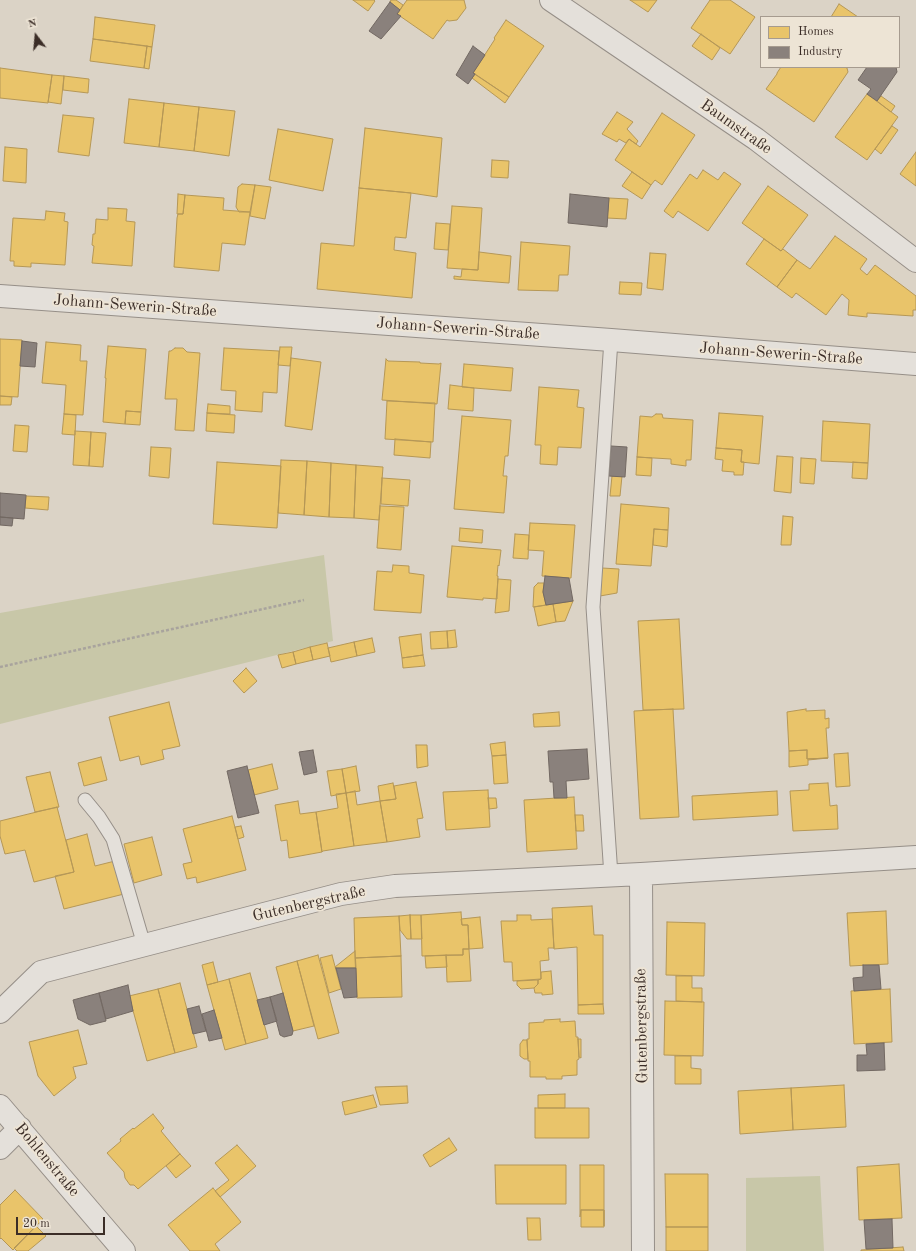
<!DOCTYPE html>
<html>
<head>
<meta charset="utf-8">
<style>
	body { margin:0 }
	#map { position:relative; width:916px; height:1251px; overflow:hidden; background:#dbd3c6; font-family:"Old Standard TT",serif }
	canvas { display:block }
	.legend { position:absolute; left:760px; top:16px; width:140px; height:52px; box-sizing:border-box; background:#ede4d5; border:1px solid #a69b8f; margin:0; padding:5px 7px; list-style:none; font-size:12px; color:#3b2d27 }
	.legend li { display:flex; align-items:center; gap:8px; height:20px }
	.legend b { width:20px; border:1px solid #a69b8f }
	.north { position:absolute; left:16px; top:16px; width:40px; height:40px; -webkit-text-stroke:3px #ede4d5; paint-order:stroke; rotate:344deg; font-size:11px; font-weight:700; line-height:16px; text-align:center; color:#3b2d27 }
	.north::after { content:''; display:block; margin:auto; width:14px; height:18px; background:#3b2d27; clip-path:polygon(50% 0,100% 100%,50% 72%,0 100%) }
	.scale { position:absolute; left:16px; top:1217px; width:89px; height:18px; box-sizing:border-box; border:2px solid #3b2d27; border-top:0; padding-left:5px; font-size:12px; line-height:14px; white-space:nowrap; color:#3b2d27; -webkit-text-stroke:3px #ede4d5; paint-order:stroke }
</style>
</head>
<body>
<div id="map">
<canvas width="916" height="1251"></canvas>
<ul class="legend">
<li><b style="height:11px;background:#e9c46a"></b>Homes</li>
<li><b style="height:11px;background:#8a817c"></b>Industry</li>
</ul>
<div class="north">N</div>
<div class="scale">20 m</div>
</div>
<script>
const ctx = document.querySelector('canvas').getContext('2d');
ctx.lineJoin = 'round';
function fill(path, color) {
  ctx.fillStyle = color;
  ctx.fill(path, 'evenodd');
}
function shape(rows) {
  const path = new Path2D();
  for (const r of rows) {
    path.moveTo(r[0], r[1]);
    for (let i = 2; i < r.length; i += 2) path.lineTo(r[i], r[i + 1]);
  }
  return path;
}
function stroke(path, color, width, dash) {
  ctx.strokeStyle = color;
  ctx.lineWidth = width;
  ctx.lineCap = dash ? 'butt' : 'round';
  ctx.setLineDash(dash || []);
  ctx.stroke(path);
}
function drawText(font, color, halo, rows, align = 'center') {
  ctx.font = font + ' "Old Standard TT",serif';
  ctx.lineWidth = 4;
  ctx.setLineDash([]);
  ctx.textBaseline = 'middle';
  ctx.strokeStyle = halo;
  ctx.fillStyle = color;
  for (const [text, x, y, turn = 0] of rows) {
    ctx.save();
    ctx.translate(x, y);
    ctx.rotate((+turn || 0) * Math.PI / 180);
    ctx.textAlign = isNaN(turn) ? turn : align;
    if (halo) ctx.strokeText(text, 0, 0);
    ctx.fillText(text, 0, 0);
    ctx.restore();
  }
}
fill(shape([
	[324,555,333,641,0,724,0,613],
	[820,1176,824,1251,746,1251,746,1178]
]), '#c8c7a8');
const homes = shape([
	[353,0,374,0,375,1,368,11,353,0],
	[391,0,396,0,403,5,400,10,390,2,391,0],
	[407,0,464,0,466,8,457,20,449,21,447,20,433,39,397,14,407,0],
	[630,0,657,0,648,12,630,0],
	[710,0,730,0,755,17,730,54,691,28,710,0],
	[839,4,858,17,831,17,839,4],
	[95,17,155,25,152,47,93,39,95,17],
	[506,20,544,46,509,97,473,73,495,39,494,38,506,20],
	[701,34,720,48,712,60,692,46,701,34],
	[93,39,147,46,144,68,90,61,93,39],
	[147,46,152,47,149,69,144,68,147,46],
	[781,67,845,67,847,68,848,72,814,122,766,89,777,74,777,73,781,67],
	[0,68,52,75,48,103,0,98,0,68],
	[475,74,509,97,505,103,472,78,475,74],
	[52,75,64,76,61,104,48,102,52,75],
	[64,76,89,79,88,93,63,90,64,76],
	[867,94,898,117,867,160,835,137,867,94],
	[881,96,895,106,891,112,877,101,881,96],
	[129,99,164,103,159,147,124,143,129,99],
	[164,103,199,107,194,151,159,147,164,103],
	[199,107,235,111,229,156,194,151,199,107],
	[617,112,633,122,627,129,638,141,636,144,629,139,626,143,619,139,617,142,602,134,617,112],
	[662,113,695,135,662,185,655,180,651,185,615,160,629,139,640,147,662,113],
	[63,115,94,118,89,156,58,152,63,115],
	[892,126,898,130,881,154,875,149,892,126],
	[365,128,442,138,437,197,411,193,359,188,365,128],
	[278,129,333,139,323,191,269,180,278,129],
	[5,147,27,149,26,183,3,181,5,147],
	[916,152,916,186,900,174,916,152],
	[492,160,509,161,508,178,491,177,492,160],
	[703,170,718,180,724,172,741,184,708,231,678,211,673,218,664,211,690,174,697,179,703,170],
	[632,172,651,185,642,199,622,186,632,172],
	[242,184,255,185,250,212,239,212,236,207,238,187,242,184],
	[255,185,271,187,265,219,250,216,255,185],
	[768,186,808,215,781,251,742,223,768,186],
	[359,188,411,193,406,238,395,237,394,250,416,253,412,298,317,289,321,243,354,246,359,188],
	[178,194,185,195,183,214,177,214,178,194],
	[185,195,224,198,223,210,250,212,245,245,222,243,219,271,174,267,177,218,178,214,183,214,185,195],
	[609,198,628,199,626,219,607,218,609,198],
	[452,206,482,208,478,270,447,268,452,206],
	[108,208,127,209,126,221,135,222,132,266,92,263,94,246,92,245,93,234,95,234,96,219,108,220,108,208],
	[46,211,65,213,64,221,68,222,65,265,31,263,31,267,14,266,14,261,10,261,13,218,45,220,46,211],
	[436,223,450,224,448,250,434,249,436,223],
	[835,236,867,259,860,269,867,275,875,265,916,296,916,310,913,310,913,316,867,313,867,317,848,315,849,300,842,294,826,315,796,293,792,298,777,287,797,260,810,269,835,236],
	[764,239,781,251,783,249,797,260,777,287,746,264,764,239],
	[521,242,570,246,568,275,559,275,558,291,518,290,521,242],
	[479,252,511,256,509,283,454,279,454,276,461,277,462,269,478,270,479,252],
	[650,253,666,254,663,290,647,288,650,253],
	[620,282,642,283,641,295,619,294,620,282],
	[0,339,22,340,18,397,0,396,0,339],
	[46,342,81,345,80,361,87,361,83,415,64,414,66,385,42,383,46,342],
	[108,346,146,349,141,412,126,411,125,424,103,422,106,378,105,378,108,346],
	[280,347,292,347,290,366,278,365,280,347],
	[175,348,183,348,187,352,200,353,194,431,175,430,177,399,165,399,169,351,171,351,175,348],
	[224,348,279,351,277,393,263,392,262,412,235,410,236,391,221,390,224,348],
	[291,358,321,362,312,430,285,426,291,358],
	[386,359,388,361,420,362,420,363,439,364,441,363,437,404,382,400,386,359],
	[464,364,513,368,511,391,462,387,464,364],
	[450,385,474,388,473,411,448,409,450,385],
	[539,387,579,390,577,407,584,408,581,448,558,447,557,465,540,464,541,445,535,445,539,387],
	[0,396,12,397,11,405,0,405,0,396],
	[387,401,435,403,433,442,385,439,387,401],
	[208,404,230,406,230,414,207,413,208,404],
	[126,411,141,412,140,425,125,424,126,411],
	[207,413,235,415,234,433,206,431,207,413],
	[719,413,763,416,759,464,741,462,742,450,716,448,719,413],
	[64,414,76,415,75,435,62,434,64,414],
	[656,414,662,414,663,418,693,420,691,460,686,460,686,466,671,464,671,459,637,457,640,416,652,417,656,414],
	[462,416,511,420,508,456,505,456,503,476,507,476,504,513,454,509,462,416],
	[823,421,870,424,868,463,821,461,823,421],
	[15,425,29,426,27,452,13,451,15,425],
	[75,431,91,432,89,466,73,465,75,431],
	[91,432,106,433,103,467,89,466,91,432],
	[395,439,431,442,430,458,394,455,395,439],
	[151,447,171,448,169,478,149,476,151,447],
	[716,448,742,450,741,462,744,462,743,475,734,475,734,472,722,471,723,460,715,459,716,448],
	[777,456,793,457,791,493,774,491,777,456],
	[637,457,652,458,651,476,636,475,637,457],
	[801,458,816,459,814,484,800,483,801,458],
	[281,460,307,461,304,515,278,513,281,460],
	[307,461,331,463,329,517,304,515,307,461],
	[217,462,281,466,277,528,213,524,217,462],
	[853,462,868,463,867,479,852,478,853,462],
	[331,463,356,465,354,518,329,517,331,463],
	[356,465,383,467,379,520,354,518,356,465],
	[612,476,622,476,620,496,610,496,612,476],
	[382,478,410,480,408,506,381,504,382,478],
	[26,496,49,497,48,510,25,508,26,496],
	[621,504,669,508,668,530,654,529,651,566,616,564,621,504],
	[380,506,404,507,401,550,377,548,380,506],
	[783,516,793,517,791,545,781,545,783,516],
	[530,523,575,525,571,578,542,576,544,551,528,550,530,523],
	[460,528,483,530,482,543,459,541,460,528],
	[654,529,668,530,667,547,653,545,654,529],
	[515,534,529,535,528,559,513,558,515,534],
	[452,546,501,550,499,566,498,565,497,576,498,576,497,599,483,598,483,600,447,597,452,546],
	[393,565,409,566,409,573,424,575,421,613,374,610,377,571,392,572,393,565],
	[602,568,619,569,617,593,600,596,602,568],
	[498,579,511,580,509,611,495,613,498,579],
	[538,583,544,583,543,592,546,605,533,607,534,587,538,583],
	[573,601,565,621,556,622,553,604,573,601],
	[553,604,556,622,538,626,534,607,553,604],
	[679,619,684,709,643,710,638,621,679,619],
	[455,630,457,647,448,648,447,631,455,630],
	[447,631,448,648,431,649,430,632,447,631],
	[421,634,423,655,402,658,399,637,421,634],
	[372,638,375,652,357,656,354,642,372,638],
	[354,642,357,656,331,662,328,648,354,642],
	[327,643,330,656,313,660,310,647,327,643],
	[310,647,313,660,296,664,293,652,310,647],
	[293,652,296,664,282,668,278,655,293,652],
	[423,655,425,666,403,668,402,658,423,655],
	[246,668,257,681,244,693,233,681,246,668],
	[169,702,180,746,162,750,164,759,141,765,139,756,120,761,109,717,169,702],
	[673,709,679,817,640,819,634,711,673,709],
	[806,709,806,711,825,710,825,719,829,718,829,728,826,728,828,758,807,759,807,750,789,751,787,712,806,709],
	[559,712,560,726,534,727,533,714,559,712],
	[505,742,506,755,492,756,490,744,505,742],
	[416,745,427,745,428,766,417,768,416,745],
	[807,750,807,759,828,758,808,760,808,765,789,767,789,751,807,750],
	[848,753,850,786,836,787,834,754,848,753],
	[506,755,508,783,494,784,492,756,506,755],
	[101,757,107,780,84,786,78,763,101,757],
	[272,764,278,789,254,795,248,770,272,764],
	[356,766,360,791,346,793,342,769,356,766],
	[342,769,346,793,331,796,327,771,342,769],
	[50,772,59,807,35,812,26,777,50,772],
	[416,782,423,818,417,819,420,837,387,842,380,801,396,799,394,786,416,782],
	[393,783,396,799,380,801,378,786,393,783],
	[828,783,830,806,837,805,838,829,793,831,790,791,809,790,809,784,828,783],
	[488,790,490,827,446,830,443,792,488,790],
	[355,791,357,805,380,801,387,842,354,846,346,793,355,791],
	[777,791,778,815,693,820,692,796,777,791],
	[346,793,354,846,323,851,322,852,316,812,338,808,336,794,346,793],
	[574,797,577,849,527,852,524,800,574,797],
	[488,798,496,798,497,808,489,809,488,798],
	[298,801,300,814,316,812,322,852,289,858,287,840,281,841,275,805,298,801],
	[57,807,74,872,34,882,25,850,5,854,0,836,0,821,57,807],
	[575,815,583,815,584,831,576,831,575,815],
	[232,816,246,870,197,883,196,877,187,879,183,864,192,862,183,829,232,816],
	[241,826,244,837,238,839,235,827,241,826],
	[87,834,95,866,115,861,124,894,64,909,55,876,74,872,66,840,87,834],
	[152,837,162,875,134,883,124,844,152,837],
	[592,906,594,935,603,935,603,1004,578,1005,577,947,554,949,552,908,592,906],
	[886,911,888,964,850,966,847,913,886,911],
	[461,912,462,925,468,925,469,949,463,949,463,955,422,956,421,915,461,912],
	[410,915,421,915,422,939,411,939,410,915],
	[410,915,411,939,407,939,400,930,399,916,410,915],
	[517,915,531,915,531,920,552,919,554,948,548,948,549,960,540,961,541,979,513,981,512,962,504,962,501,921,517,921,517,915],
	[399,916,401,956,355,958,354,918,399,916],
	[480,917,483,948,469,949,468,925,462,925,461,919,480,917],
	[667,922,705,923,704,976,666,975,667,922],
	[463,949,469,949,471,981,447,982,446,955,463,955,463,949],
	[355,951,356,968,336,968,335,967,355,951],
	[318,955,339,1033,318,1039,297,961,318,955],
	[332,955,341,989,329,993,320,958,332,955],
	[446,955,447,967,426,968,425,956,446,955],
	[401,956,402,997,357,998,355,958,401,956],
	[297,961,314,1026,293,1031,276,967,297,961],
	[213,962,218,982,207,985,202,965,213,962],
	[551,971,553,994,542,995,542,993,535,993,534,988,538,984,538,980,541,979,541,972,551,971],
	[250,973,268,1038,246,1044,229,979,250,973],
	[676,976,692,976,692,988,702,988,702,1002,676,1001,676,976],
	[229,979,246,1044,225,1050,207,985,229,979],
	[538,980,538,984,534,988,521,989,517,985,517,981,538,980],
	[180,983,197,1047,175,1053,158,989,180,983],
	[158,989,175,1053,147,1061,129,996,158,989],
	[890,989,892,1042,854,1044,851,991,890,989],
	[665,1001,704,1002,703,1056,664,1055,665,1001],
	[603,1004,604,1014,578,1014,578,1005,603,1004],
	[560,1019,560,1022,575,1021,576,1037,578,1037,578,1039,579,1059,577,1060,577,1075,562,1076,562,1079,546,1079,546,1077,530,1077,530,1061,528,1061,528,1059,527,1039,529,1039,529,1023,544,1022,544,1020,560,1019],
	[78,1030,87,1064,73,1067,76,1078,54,1096,38,1076,29,1042,78,1030],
	[578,1039,581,1039,581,1058,579,1057,578,1039],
	[523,1040,527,1040,528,1059,524,1059,520,1056,520,1044,523,1040],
	[675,1056,691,1056,691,1068,701,1069,701,1084,675,1084,675,1056],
	[844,1085,846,1127,793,1130,791,1088,844,1085],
	[407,1086,408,1103,380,1105,375,1087,407,1086],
	[791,1088,793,1130,740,1134,738,1091,791,1088],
	[565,1094,565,1108,538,1108,538,1095,565,1094],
	[373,1095,377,1107,345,1115,342,1102,373,1095],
	[535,1108,589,1108,589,1138,535,1138,535,1108],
	[153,1114,164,1128,161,1131,180,1154,138,1189,134,1185,130,1185,125,1178,124,1172,107,1153,121,1141,120,1139,133,1128,134,1129,153,1114],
	[449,1138,457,1150,430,1167,423,1155,449,1138],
	[237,1145,256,1166,220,1197,215,1191,229,1180,215,1163,237,1145],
	[180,1154,191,1166,176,1178,166,1166,180,1154],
	[899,1164,902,1218,859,1220,857,1167,899,1164],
	[495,1165,566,1165,566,1204,496,1204,495,1165],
	[580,1165,604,1165,604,1226,604,1210,581,1210,580,1217,580,1165],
	[665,1174,708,1174,708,1227,666,1227,665,1174],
	[213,1188,241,1222,215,1244,220,1251,190,1251,168,1225,213,1188],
	[15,1190,43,1219,13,1250,1,1238,0,1239,0,1205,15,1190],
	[581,1210,604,1210,604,1227,581,1227,581,1210],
	[527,1218,540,1218,541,1240,528,1240,527,1218],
	[36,1226,46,1236,28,1251,17,1251,14,1248,36,1226],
	[666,1227,708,1227,708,1251,666,1251,666,1227],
	[903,1247,904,1251,861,1251,861,1250,903,1247]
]);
fill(homes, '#e9c46a');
stroke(homes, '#b59756', 1);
const industry = shape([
	[390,2,400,10,397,14,401,16,381,39,369,31,390,2],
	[473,46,485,55,473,73,475,74,468,84,456,75,473,46],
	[867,67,896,67,897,72,877,101,867,94,871,89,858,80,867,67],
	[570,194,609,198,607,227,568,223,570,194],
	[22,341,37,343,35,367,20,366,22,341],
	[611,446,627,447,625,477,609,476,611,446],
	[0,493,26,495,24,519,0,517,0,493],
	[0,517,13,518,12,526,0,525,0,517],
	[545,576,569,578,573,601,546,605,543,592,545,576],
	[587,749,589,779,566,781,567,798,554,798,553,782,550,782,548,751,587,749],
	[313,750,317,772,304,775,299,752,313,750],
	[247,766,259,813,238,818,227,771,247,766],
	[863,965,879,965,881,989,854,991,853,978,863,977,863,965],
	[336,968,356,968,357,997,344,998,336,968],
	[128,985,133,1011,106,1019,99,993,128,985],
	[99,993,106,1021,90,1025,78,1019,73,1000,99,993],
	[283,993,293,1031,292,1035,284,1037,280,1035,270,997,283,993],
	[270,997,277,1021,264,1025,257,1000,270,997],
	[199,1006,206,1031,193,1034,187,1009,199,1006],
	[214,1010,222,1038,209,1041,202,1014,214,1010],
	[884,1043,885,1070,857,1071,857,1055,867,1055,866,1044,884,1043],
	[892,1219,893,1248,866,1249,864,1220,892,1219]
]);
fill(industry, '#8a817c');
stroke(industry, '#726862', 1);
const service = shape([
	[85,800,99,817,113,839,144,945],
	[611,876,593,607,611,340]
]);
const minor = shape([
	[551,0,756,139,916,261],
	[0,296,611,340,916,364],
	[641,874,643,1251],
	[0,1012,41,972,341,894,395,886,641,874,916,857],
	[0,1106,124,1251],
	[0,1148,20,1128]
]);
stroke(service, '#968f88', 15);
stroke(minor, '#968f88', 24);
stroke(shape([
	[0,667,304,600]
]), '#a8a39d', 2.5, [3, 2]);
stroke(service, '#e4e0da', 13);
stroke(minor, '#e4e0da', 22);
drawText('16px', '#3b2d27', '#ede4d5', [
	["Baumstraße",736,127,35],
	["Johann-Sewerin-Straße",135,306,4],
	["Johann-Sewerin-Straße",458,329,4],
	["Johann-Sewerin-Straße",781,354,4],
	["Gutenbergstraße",309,904,-13],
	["Gutenbergstraße",642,1026,-91],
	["Bohlenstraße",47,1160,50]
]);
</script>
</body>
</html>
